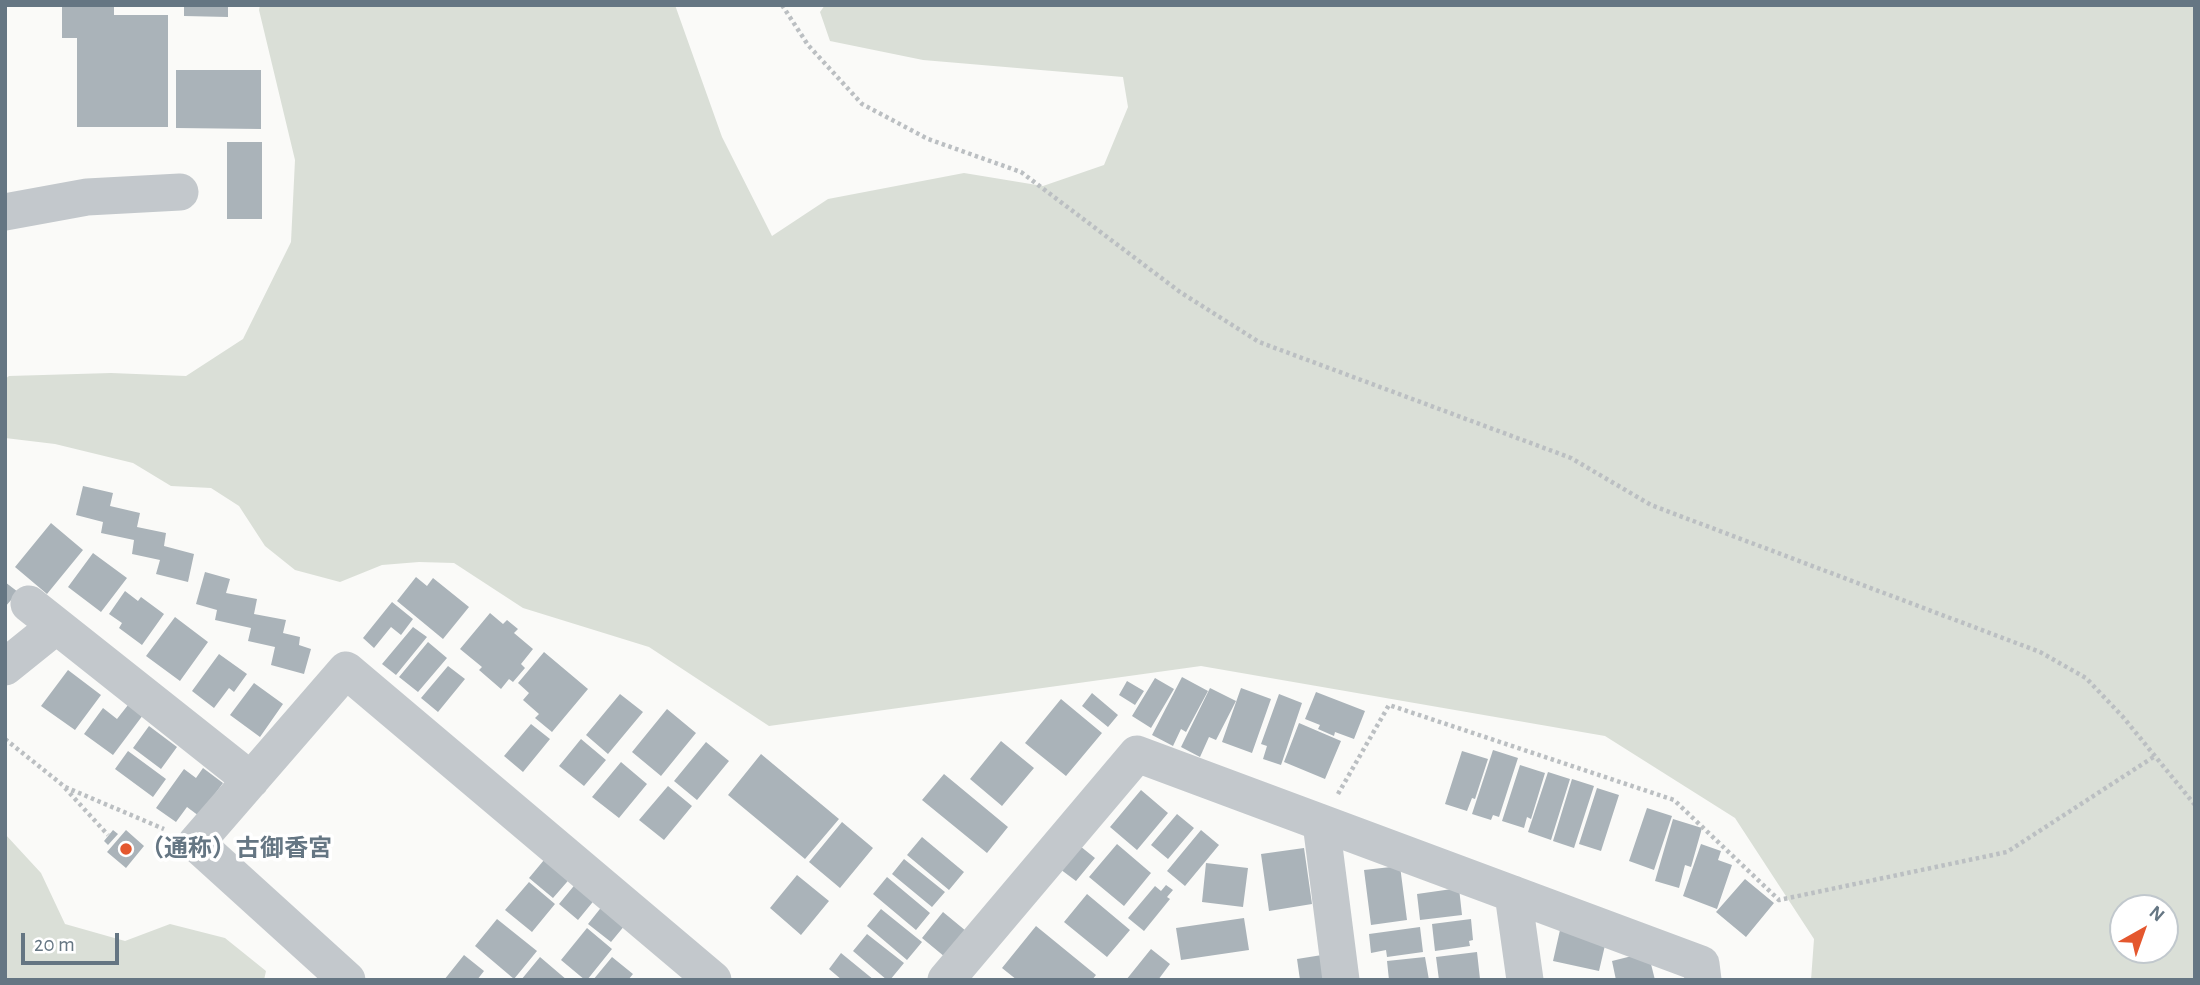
<!DOCTYPE html>
<html>
<head>
<meta charset="utf-8">
<style>
	body { margin:0 }
	#map { position:relative; width:2200px; height:985px; overflow:hidden; background:#fafaf8; font-family:"Alegreya Sans",sans-serif }
	canvas { display:block }
	.frame { position:absolute; inset:0; border:7px solid #657683; pointer-events:none }
	.north { position:absolute; left:2109px; top:894px; width:70px; height:70px; box-sizing:border-box; background:#fff; border:2px solid #c1c8cd; border-radius:50%; rotate:40deg; font-size:19px; font-weight:700; line-height:28px; text-align:center; color:#657683 }
	.north::after { content:''; display:block; margin:auto; width:24px; height:32px; background:#e4572e; clip-path:polygon(50% 0,100% 100%,50% 72%,0 100%) }
	.scale { position:absolute; left:21px; top:933px; width:98px; height:32px; box-sizing:border-box; border:4px solid #657683; border-top:0; padding-left:9px; font-size:21px; line-height:24px; white-space:nowrap; color:#657683; -webkit-text-stroke:5px #fff; paint-order:stroke }
</style>
</head>
<body>
<div id="map">
<canvas width="2200" height="985"></canvas>
<div class="frame"></div>
<div class="north">N</div>
<div class="scale">20 m</div>
</div>
<script>
const ctx = document.querySelector('canvas').getContext('2d');
ctx.lineJoin = 'round';
function fill(path, color) {
  ctx.fillStyle = color;
  ctx.fill(path, 'evenodd');
}
function shape(rows) {
  const path = new Path2D();
  for (const r of rows) {
    path.moveTo(r[0], r[1]);
    for (let i = 2; i < r.length; i += 2) path.lineTo(r[i], r[i + 1]);
  }
  return path;
}
function stroke(path, color, width, dash) {
  ctx.strokeStyle = color;
  ctx.lineWidth = width;
  ctx.lineCap = dash ? 'butt' : 'round';
  ctx.setLineDash(dash || []);
  ctx.stroke(path);
}
function drawText(font, color, halo, rows, align = 'center') {
  ctx.font = font + ' "Alegreya Sans","Noto Sans JP",sans-serif';
  ctx.lineWidth = 7;
  ctx.setLineDash([]);
  ctx.textBaseline = 'middle';
  ctx.strokeStyle = halo;
  ctx.fillStyle = color;
  for (const [text, x, y, turn = 0] of rows) {
    ctx.save();
    ctx.translate(x, y);
    ctx.rotate((+turn || 0) * Math.PI / 180);
    ctx.textAlign = isNaN(turn) ? turn : align;
    if (halo) ctx.strokeText(text, 0, 0);
    ctx.fillText(text, 0, 0);
    ctx.restore();
  }
}
fill(shape([
	[260,5,675,5,722,137,772,236,828,199,964,173,1043,186,1104,165,1128,107,1123,77,923,60,830,41,820,12,825,5,2195,5,2195,980,1811,980,1814,939,1735,818,1605,736,1201,666,769,726,649,647,523,608,454,563,419,562,382,565,340,582,295,570,265,546,239,506,211,488,171,486,133,463,55,444,5,438,5,379,9,376,111,373,186,376,243,339,291,242,295,160,259,10],
	[2123,908,2165,908,2165,950,2123,950],
	[5,834,41,873,65,924,125,941,170,924,225,938,266,971,264,980,5,980]
]), '#dadfd7');
fill(shape([
	[62,5,114,5,114,15,168,15,168,127,77,127,77,38,62,38],
	[184,5,228,5,228,17,184,16],
	[176,70,261,70,261,129,176,128],
	[227,142,262,142,262,219,227,219],
	[83,486,113,493,110,506,140,513,137,527,166,533,164,546,194,554,188,582,156,574,160,560,132,554,134,540,101,533,103,522,76,515],
	[51,523,83,550,47,594,15,567],
	[93,553,127,578,101,612,68,587],
	[205,572,230,579,226,593,257,599,254,614,286,620,283,633,300,637,299,645,311,649,304,674,271,665,275,647,248,641,251,628,215,620,217,610,196,604],
	[416,577,427,586,433,578,469,607,443,639,397,601],
	[5,582,18,592,5,607],
	[125,591,138,601,141,597,164,614,142,645,119,628,122,623,109,614],
	[392,602,413,619,401,635,391,627,374,648,363,638],
	[490,613,503,624,507,620,518,629,514,633,533,649,521,664,525,668,513,682,509,679,501,689,479,670,482,667,460,649],
	[175,617,208,642,180,681,146,656],
	[413,627,427,637,396,675,382,664],
	[428,642,447,658,418,692,399,677],
	[544,652,588,689,552,732,535,718,539,714,523,700,529,693,518,683],
	[219,654,247,674,234,692,229,688,214,708,192,691],
	[448,666,465,679,438,712,421,698],
	[68,670,101,695,75,730,41,706],
	[1182,677,1208,691,1186,732,1181,729,1173,746,1152,735],
	[1155,678,1174,689,1151,728,1132,716],
	[1127,681,1144,691,1135,705,1119,695],
	[254,683,283,704,260,737,230,715],
	[1210,688,1236,701,1216,740,1209,737,1200,757,1181,747],
	[1241,688,1271,699,1252,753,1222,742],
	[1316,692,1365,711,1354,739,1335,732,1334,736,1318,729,1320,725,1305,719],
	[1092,693,1118,715,1108,727,1082,706],
	[620,694,643,712,608,754,586,735],
	[1279,694,1302,703,1281,765,1263,759,1267,746,1261,744],
	[1061,699,1102,733,1066,776,1025,743],
	[128,705,143,715,113,755,84,734,103,708,117,719],
	[667,709,696,733,661,776,632,752],
	[1299,723,1341,741,1325,779,1284,762],
	[531,724,550,739,523,772,504,756],
	[149,726,177,747,161,769,133,748],
	[581,739,606,760,584,786,559,766],
	[1001,741,1034,768,1002,806,970,779],
	[706,742,729,761,697,800,674,781],
	[1493,750,1518,758,1499,817,1493,815,1491,820,1472,814],
	[128,751,166,779,153,797,115,769],
	[1462,751,1488,759,1475,799,1472,798,1467,811,1445,804],
	[761,754,839,819,805,859,728,795],
	[621,762,647,784,619,818,592,797],
	[1520,765,1545,773,1531,819,1527,817,1524,828,1502,821],
	[203,768,223,783,199,816,187,807,176,822,156,808,184,769,196,778],
	[1548,772,1570,779,1551,840,1528,832],
	[944,774,1008,827,987,853,922,800],
	[1572,779,1594,786,1574,848,1553,841],
	[668,786,692,806,664,840,639,820],
	[1597,788,1619,795,1601,851,1579,844],
	[1141,790,1168,813,1137,850,1110,827],
	[1647,808,1672,816,1654,870,1629,861],
	[1177,814,1194,828,1168,859,1151,845],
	[1673,819,1702,828,1691,867,1685,865,1679,888,1655,881],
	[842,822,873,848,840,888,809,862],
	[113,830,118,834,108,845,104,841],
	[126,830,144,846,126,868,107,852],
	[1201,830,1219,845,1185,886,1167,871],
	[922,837,964,872,949,890,907,855],
	[1117,844,1151,873,1124,906,1089,877],
	[1701,844,1721,851,1718,860,1732,865,1717,909,1683,896],
	[1080,846,1095,858,1076,881,1060,869],
	[1304,848,1312,904,1269,911,1261,854],
	[549,854,573,875,553,898,529,878],
	[904,859,945,892,932,907,892,874],
	[1206,863,1248,868,1243,907,1202,902],
	[1400,866,1407,920,1371,925,1364,870],
	[797,875,829,901,801,935,770,908],
	[582,876,601,892,578,920,559,904],
	[887,877,930,913,916,930,873,894],
	[1745,879,1774,903,1746,937,1716,912],
	[529,882,555,904,532,932,505,910],
	[1166,885,1173,890,1167,897,1170,899,1144,931,1128,918,1155,886,1161,891],
	[1459,888,1462,915,1420,920,1417,894],
	[1087,894,1130,930,1107,957,1064,922],
	[607,900,630,919,611,942,588,924],
	[881,909,922,942,907,960,867,926],
	[943,912,966,931,945,957,922,938],
	[1244,918,1249,950,1181,960,1176,928],
	[497,919,537,951,514,979,475,946],
	[1471,919,1473,940,1469,941,1470,946,1435,951,1432,924],
	[1036,926,1096,975,1092,980,1017,980,1002,968],
	[1420,927,1423,952,1387,957,1386,950,1371,953,1369,934],
	[587,928,612,949,587,980,585,980,561,960],
	[1560,930,1606,941,1599,971,1553,961],
	[867,934,904,963,890,980,887,980,853,951],
	[1151,949,1170,964,1158,980,1126,980],
	[1477,952,1480,979,1439,980,1436,957],
	[1648,952,1655,980,1616,980,1612,961],
	[841,953,874,980,842,980,829,969],
	[464,955,484,971,477,980,444,980],
	[1322,955,1326,980,1300,980,1297,959],
	[540,957,567,980,521,980],
	[612,957,633,974,628,980,593,980],
	[1425,957,1429,980,1389,980,1387,961]
]), '#aab3b9');
stroke(shape([
	[782,5,808,45,862,104,928,139,1021,172,1180,292,1259,342,1571,458,1651,505,2040,652,2086,678,2123,717,2195,805],
	[5,739,65,787,164,829],
	[65,788,108,835],
	[1338,794,1389,705,1674,800,1779,900,2007,852,2155,756]
]), '#bbbfc2', 4.5, [3.5, 3.5]);
stroke(shape([
	[5,212,87,197,180,192],
	[29,604,251,780],
	[5,667,56,626],
	[1321,823,1341,980],
	[1513,894,1525,980],
	[347,980,196,843,346,670,713,980],
	[946,980,1137,754,1701,964,1703,980]
]), '#c3c8cc', 37);
for (const [x, y, r, color] of [
	[126,849,7,"#e4572e"]
]) {
  const dot = new Path2D();
  dot.arc(x, y, r, 0, 2 * Math.PI);
  ctx.fillStyle = color;
  ctx.fill(dot);
  stroke(dot, '#fff', 2.5);
}
drawText('bold 24px', '#657683', '#fff', [
	["（通称）古御香宮",140,849]
], 'left');
</script>
</body>
</html>
